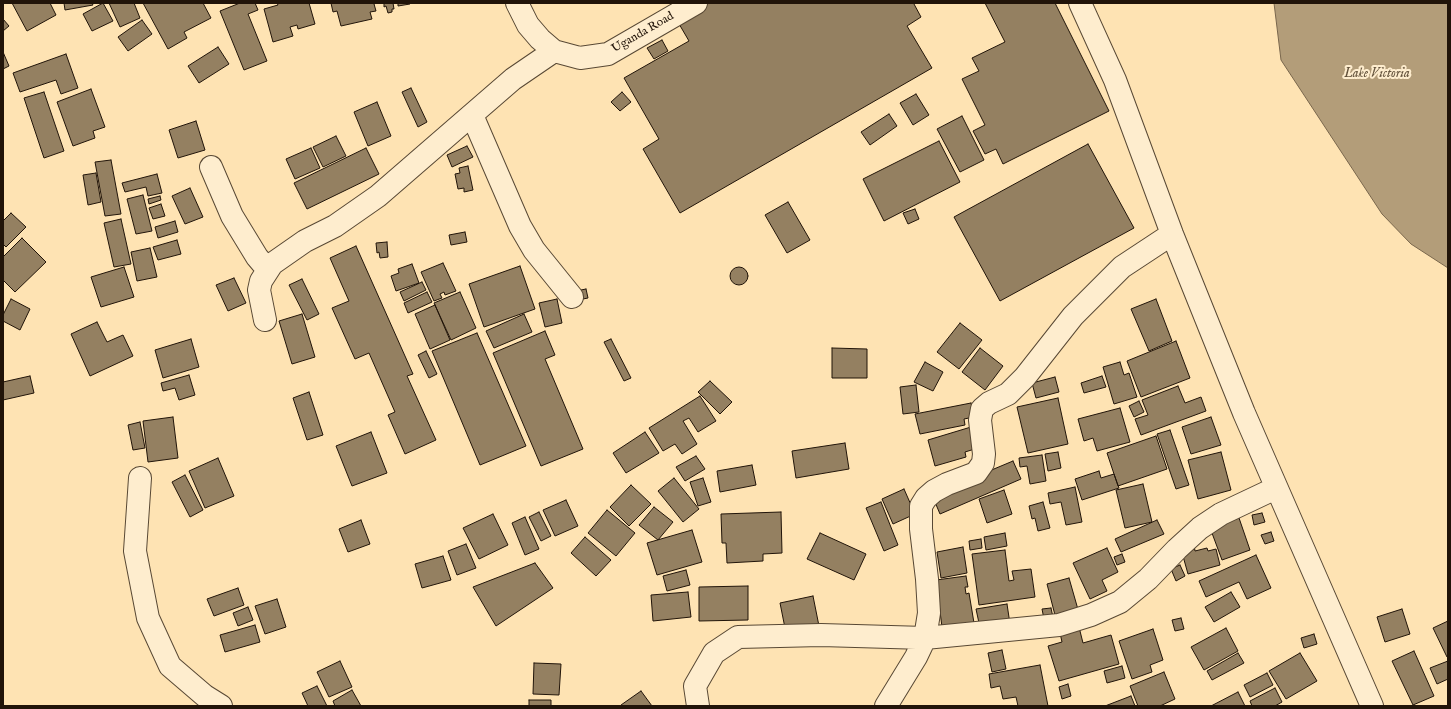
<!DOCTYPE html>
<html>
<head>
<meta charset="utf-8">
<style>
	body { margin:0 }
	#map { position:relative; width:1451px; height:709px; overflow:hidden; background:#fee3b3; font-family:"IM FELL English",serif }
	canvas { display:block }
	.frame { position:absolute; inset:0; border:4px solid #211409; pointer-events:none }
</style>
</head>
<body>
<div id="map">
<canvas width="1451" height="709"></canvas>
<div class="frame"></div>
</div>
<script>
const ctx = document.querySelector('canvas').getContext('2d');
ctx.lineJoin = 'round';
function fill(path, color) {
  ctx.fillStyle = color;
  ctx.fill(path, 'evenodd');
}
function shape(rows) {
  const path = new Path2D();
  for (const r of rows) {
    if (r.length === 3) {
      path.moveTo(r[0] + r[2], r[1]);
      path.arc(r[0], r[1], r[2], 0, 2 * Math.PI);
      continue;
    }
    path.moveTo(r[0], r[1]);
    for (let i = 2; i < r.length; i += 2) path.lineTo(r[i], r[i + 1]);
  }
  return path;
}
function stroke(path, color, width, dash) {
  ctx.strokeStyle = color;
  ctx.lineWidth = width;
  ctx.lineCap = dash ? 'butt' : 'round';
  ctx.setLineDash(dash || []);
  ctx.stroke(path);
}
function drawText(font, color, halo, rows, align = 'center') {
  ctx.font = font + ' "IM FELL English",serif';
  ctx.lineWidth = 4;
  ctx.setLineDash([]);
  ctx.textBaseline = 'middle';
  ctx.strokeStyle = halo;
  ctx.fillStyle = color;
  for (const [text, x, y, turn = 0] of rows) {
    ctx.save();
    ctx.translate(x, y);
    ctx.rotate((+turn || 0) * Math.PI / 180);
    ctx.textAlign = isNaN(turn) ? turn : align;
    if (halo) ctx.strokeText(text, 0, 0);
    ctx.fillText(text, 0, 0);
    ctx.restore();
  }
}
const water = shape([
	[1274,3,1448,3,1448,268,1411,244,1382,214,1281,60,1274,3]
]);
fill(water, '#b39d79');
stroke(water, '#79664c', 1);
const building = shape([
	[12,3,50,3,56,15,27,31,12,3],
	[64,3,92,3,93,5,65,10,64,3],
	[103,3,113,21,92,31,83,14,103,3],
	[109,3,134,3,140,18,120,27,109,3],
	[143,3,203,3,211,18,184,32,187,38,168,49,143,3],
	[240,3,255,3,258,10,248,14,267,61,244,70,220,11,240,3],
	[277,3,309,3,315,24,298,29,297,25,290,27,293,36,273,42,264,9,278,5,277,3],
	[331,3,376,3,374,4,376,11,370,12,372,19,341,26,337,11,333,12,331,3],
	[384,3,393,3,394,9,392,9,392,12,388,13,386,6,384,7,384,3],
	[398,3,410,3,410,4,398,6,398,3],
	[700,3,915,3,914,4,921,17,907,26,932,68,680,213,643,149,659,139,624,78,689,41,675,17,700,3],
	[985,3,1055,3,1109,111,1003,164,996,149,985,154,973,131,985,125,962,79,979,71,972,58,1005,42,985,3],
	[3,19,9,26,3,31,3,19],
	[142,20,152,34,128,51,118,37,142,20],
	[662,40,668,51,654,59,647,48,662,40],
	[218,47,229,64,199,83,188,66,218,47],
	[3,52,9,66,3,69,3,52],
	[66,54,78,88,61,94,56,80,20,92,13,73,66,54],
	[411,88,427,122,418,127,402,92,411,88],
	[91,89,105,127,93,131,95,138,73,146,57,102,91,89],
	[44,92,64,151,44,158,24,98,44,92],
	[622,92,631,102,620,111,611,102,622,92],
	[916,94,929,115,913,125,900,103,916,94],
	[377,102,391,136,368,146,354,112,377,102],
	[889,114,897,126,870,145,861,132,889,114],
	[962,116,984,160,960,172,937,129,962,116],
	[196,121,205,150,178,158,169,130,196,121],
	[336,136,346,156,323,167,313,147,336,136],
	[939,141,960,182,884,221,863,179,939,141],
	[1088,144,1134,228,1000,301,954,217,1088,144],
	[467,146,473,157,452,167,447,155,467,146],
	[311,148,320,168,295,179,286,159,311,148],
	[366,148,379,174,307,209,294,183,366,148],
	[111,160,121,214,105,216,95,162,111,160],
	[468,166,473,190,464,192,464,188,458,189,455,174,460,173,459,168,468,166],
	[96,173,101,202,88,205,83,175,96,173],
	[157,174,162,193,148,196,146,187,125,192,122,183,157,174],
	[190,188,203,217,185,224,172,196,190,188],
	[143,195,152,231,136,234,127,199,143,195],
	[160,196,161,200,149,204,148,199,160,196],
	[788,202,810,240,787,253,765,215,788,202],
	[161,204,165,216,153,219,149,208,161,204],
	[915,209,919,219,908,224,903,213,915,209],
	[11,213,26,227,6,247,3,244,3,221,11,213],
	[121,219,131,264,114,267,104,223,121,219],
	[175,221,178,232,158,238,155,227,175,221],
	[465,232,467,242,451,245,449,235,465,232],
	[22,238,46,262,15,292,3,280,3,257,22,238],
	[177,240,181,254,158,260,153,247,177,240],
	[387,242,388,257,380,258,379,252,377,253,376,243,387,242],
	[356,246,413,374,407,376,436,440,405,454,388,415,395,412,369,353,355,359,332,308,349,301,330,258,356,246],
	[150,248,157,277,137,281,131,252,150,248],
	[443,263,456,291,445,295,444,292,440,294,442,298,434,301,421,272,443,263],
	[412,264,419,283,396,291,391,276,399,273,398,269,412,264],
	[520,266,535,309,484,327,469,284,520,266],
	[124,267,134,297,101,307,91,277,124,267],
	[739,276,9],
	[234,278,246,303,228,311,216,285,234,278],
	[302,279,319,314,307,320,289,285,302,279],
	[422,282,426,290,404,301,400,292,422,282],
	[586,289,588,298,578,300,576,291,586,289],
	[427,292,432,302,408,313,404,303,427,292],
	[460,292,476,328,451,340,434,303,460,292],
	[11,299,30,309,20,330,3,321,3,315,11,299],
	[557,299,562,323,545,327,539,303,557,299],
	[1156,299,1172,341,1149,351,1131,309,1156,299],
	[435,305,450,340,430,349,415,314,435,305],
	[302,314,315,357,292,364,279,321,302,314],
	[524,314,532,332,494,348,486,331,524,314],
	[97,322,107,342,123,335,133,356,90,376,71,334,97,322],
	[960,323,982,340,959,369,937,352,960,323],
	[545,331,555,355,545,359,583,449,541,466,493,353,545,331],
	[477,333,526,446,480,465,432,351,477,333],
	[191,339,199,367,163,378,155,350,191,339],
	[611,339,631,378,624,381,604,342,611,339],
	[1176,341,1190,378,1141,397,1127,361,1176,341],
	[832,348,867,349,867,378,832,378,832,348],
	[980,348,1003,366,985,390,962,372,980,348],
	[426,351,437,374,429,378,418,355,426,351],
	[925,362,943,372,933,391,914,382,925,362],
	[1120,362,1124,375,1129,373,1137,397,1114,404,1103,367,1120,362],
	[189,375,195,395,179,400,175,388,163,391,161,383,189,375],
	[30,376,34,393,3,400,3,382,30,376],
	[1102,376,1106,387,1084,393,1081,383,1102,376],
	[1055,377,1059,392,1036,398,1032,383,1055,377],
	[710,381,732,402,720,414,698,392,710,381],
	[916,385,919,412,903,414,900,387,916,385],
	[1178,386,1185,403,1201,397,1206,411,1141,435,1135,419,1148,415,1142,400,1178,386],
	[309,392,323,435,307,440,293,398,309,392],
	[700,396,716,421,698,432,689,418,683,421,697,444,682,454,675,444,663,451,649,428,700,396],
	[1058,398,1068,444,1028,453,1017,407,1058,398],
	[1139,401,1144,412,1134,417,1129,406,1139,401],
	[971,403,974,417,964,419,965,425,920,434,915,414,971,403],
	[1120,408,1130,442,1097,451,1093,438,1084,441,1078,419,1120,408],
	[173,417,178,458,148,462,143,421,173,417],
	[1211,417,1221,445,1191,454,1182,427,1211,417],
	[140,422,145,448,133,450,128,425,140,422],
	[971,427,978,448,965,452,966,457,935,466,928,440,971,427],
	[1170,430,1189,485,1176,489,1157,434,1170,430],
	[371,432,387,473,352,486,336,446,371,432],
	[645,432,659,453,626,473,613,453,645,432],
	[1156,436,1167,469,1118,486,1107,453,1156,436],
	[845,443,849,469,796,478,792,451,845,443],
	[1058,452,1061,468,1048,471,1045,454,1058,452],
	[1221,452,1231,490,1198,499,1188,460,1221,452],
	[1042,455,1046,481,1030,484,1027,466,1020,467,1019,458,1042,455],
	[696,456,705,469,685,481,676,467,696,456],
	[218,458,234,496,205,508,189,471,218,458],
	[1013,461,1021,479,940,514,932,495,1013,461],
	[752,465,756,485,720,492,717,471,752,465],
	[1099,471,1101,478,1114,474,1119,488,1082,500,1075,479,1099,471],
	[185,475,203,510,190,517,172,482,185,475],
	[674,478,699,509,683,522,658,491,674,478],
	[703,478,711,502,698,506,690,482,703,478],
	[1143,484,1152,522,1125,528,1116,490,1143,484],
	[631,485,651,504,629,526,610,507,631,485],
	[1075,487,1082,522,1066,525,1061,502,1050,504,1048,493,1075,487],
	[904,489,915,514,893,524,882,499,904,489],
	[1004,490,1012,514,987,523,979,499,1004,490],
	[566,500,578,526,555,536,543,510,566,500],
	[881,502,898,545,884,551,866,508,881,502],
	[1043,502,1050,528,1038,531,1035,518,1032,519,1029,506,1043,502],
	[654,507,673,522,658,540,639,525,654,507],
	[607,510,635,533,616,556,588,533,607,510],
	[539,512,551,536,541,541,529,517,539,512],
	[781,512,782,553,763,554,763,561,727,563,726,543,722,543,721,514,781,512],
	[1262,513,1265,522,1254,525,1252,515,1262,513],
	[493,514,508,545,479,559,463,528,493,514],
	[1238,515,1250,550,1222,560,1209,525,1238,515],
	[525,517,539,549,525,555,512,523,525,517],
	[361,520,370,544,348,552,339,529,361,520],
	[1157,520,1164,534,1121,552,1115,539,1157,520],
	[692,530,702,562,657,575,647,543,692,530],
	[1271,532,1274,541,1265,544,1261,535,1271,532],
	[820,533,866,554,854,580,807,559,820,533],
	[1005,533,1007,546,986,550,984,537,1005,533],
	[585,537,611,560,596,576,571,553,585,537],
	[981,539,982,548,970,550,969,541,981,539],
	[466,544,476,568,457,575,448,551,466,544],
	[1194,545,1195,551,1207,548,1208,551,1216,549,1220,565,1188,574,1181,549,1194,545],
	[963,547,967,573,941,578,937,552,963,547],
	[1107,548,1118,572,1102,580,1107,591,1090,599,1073,563,1107,548],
	[1005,550,1009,581,1014,580,1012,571,1031,569,1035,597,979,605,972,554,1005,550],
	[1122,554,1125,562,1117,565,1114,557,1122,554],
	[1256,555,1271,588,1247,599,1239,582,1206,597,1199,581,1256,555],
	[443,556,451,580,422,588,415,564,443,556],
	[535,563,553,588,496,626,473,587,535,563],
	[1180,565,1185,576,1176,581,1171,569,1180,565],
	[686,570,690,585,667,591,663,576,686,570],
	[966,576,968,587,965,587,966,594,969,593,974,623,942,627,936,580,966,576],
	[1069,578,1079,613,1056,619,1047,584,1069,578],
	[748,586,748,620,699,621,699,587,748,586],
	[238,588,244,605,214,616,207,599,238,588],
	[688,592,691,617,653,621,651,595,688,592],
	[1231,592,1240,607,1214,622,1205,607,1231,592],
	[813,596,819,626,786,633,780,603,813,596],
	[277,599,286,627,265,634,255,606,277,599],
	[1007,604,1010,624,979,623,976,609,1007,604],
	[248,607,253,620,238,626,233,613,248,607],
	[1051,608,1054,622,1045,624,1042,609,1051,608],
	[1402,609,1410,634,1385,642,1377,617,1402,609],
	[1181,618,1184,629,1175,631,1172,620,1181,618],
	[1448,621,1448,656,1447,657,1433,628,1448,621],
	[255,625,260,642,225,652,220,635,255,625],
	[1079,627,1083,643,1111,635,1119,664,1059,681,1048,646,1062,642,1060,633,1079,627],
	[1226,628,1238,651,1204,670,1191,647,1226,628],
	[1153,629,1163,660,1150,665,1152,672,1132,679,1119,641,1153,629],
	[1314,634,1317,644,1304,648,1301,638,1314,634],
	[1002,650,1006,669,992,672,988,653,1002,650],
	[1414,651,1434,696,1413,705,1392,661,1414,651],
	[1238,653,1244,663,1212,680,1207,671,1238,653],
	[1300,653,1317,681,1286,699,1269,671,1300,653],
	[340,661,352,687,329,697,317,672,340,661],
	[1448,661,1448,679,1437,684,1430,668,1448,661],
	[534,663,561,664,559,695,533,694,534,663],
	[1040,665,1048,706,1018,706,1016,697,1003,699,1000,686,991,688,989,674,1040,665],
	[1122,666,1125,678,1107,683,1104,671,1122,666],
	[1164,672,1175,699,1160,706,1138,706,1130,686,1164,672],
	[1267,673,1273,685,1250,697,1244,685,1267,673],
	[1068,684,1071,696,1062,699,1059,687,1068,684],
	[317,686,327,706,308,706,302,693,317,686],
	[1275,688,1282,702,1275,706,1252,706,1250,701,1275,688],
	[352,690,361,706,335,706,333,701,352,690],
	[641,691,652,706,622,706,621,705,641,691],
	[1238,692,1245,706,1211,706,1238,692],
	[1131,696,1135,706,1105,706,1131,696],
	[529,700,551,700,551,706,529,706,529,700]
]);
fill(building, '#948061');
stroke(building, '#211409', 1);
const minor = shape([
	[517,3,528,25,540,39,554,51,580,58,608,54,696,3],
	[1080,3,1115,80,1172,234,1244,413,1372,706],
	[472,115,520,226,534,250,572,297],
	[211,167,232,216,257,257,268,270],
	[265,320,259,290,261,281,272,264,305,241,335,226,378,196,513,79,554,51],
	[140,478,135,551,148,618,170,666,205,696,221,706],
	[698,706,695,686,714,653,738,637,821,635,925,638,1059,625,1091,615,1120,602,1148,579,1177,549,1200,528,1221,514,1276,488],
	[886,706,916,657,925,638,929,613,927,579,921,529,921,506,926,498,934,491,947,484,976,473,983,463,984,454,980,420,982,409,989,403,1008,394,1025,377,1073,316,1122,267,1172,234]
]);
stroke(minor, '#584834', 24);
stroke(minor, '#feedce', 22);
drawText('12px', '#211409', '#feedce', [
	["Uganda Road",643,33,-30]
]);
drawText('italic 13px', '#63523b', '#feedce', [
	["Lake Victoria",1377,74]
]);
</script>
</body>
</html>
